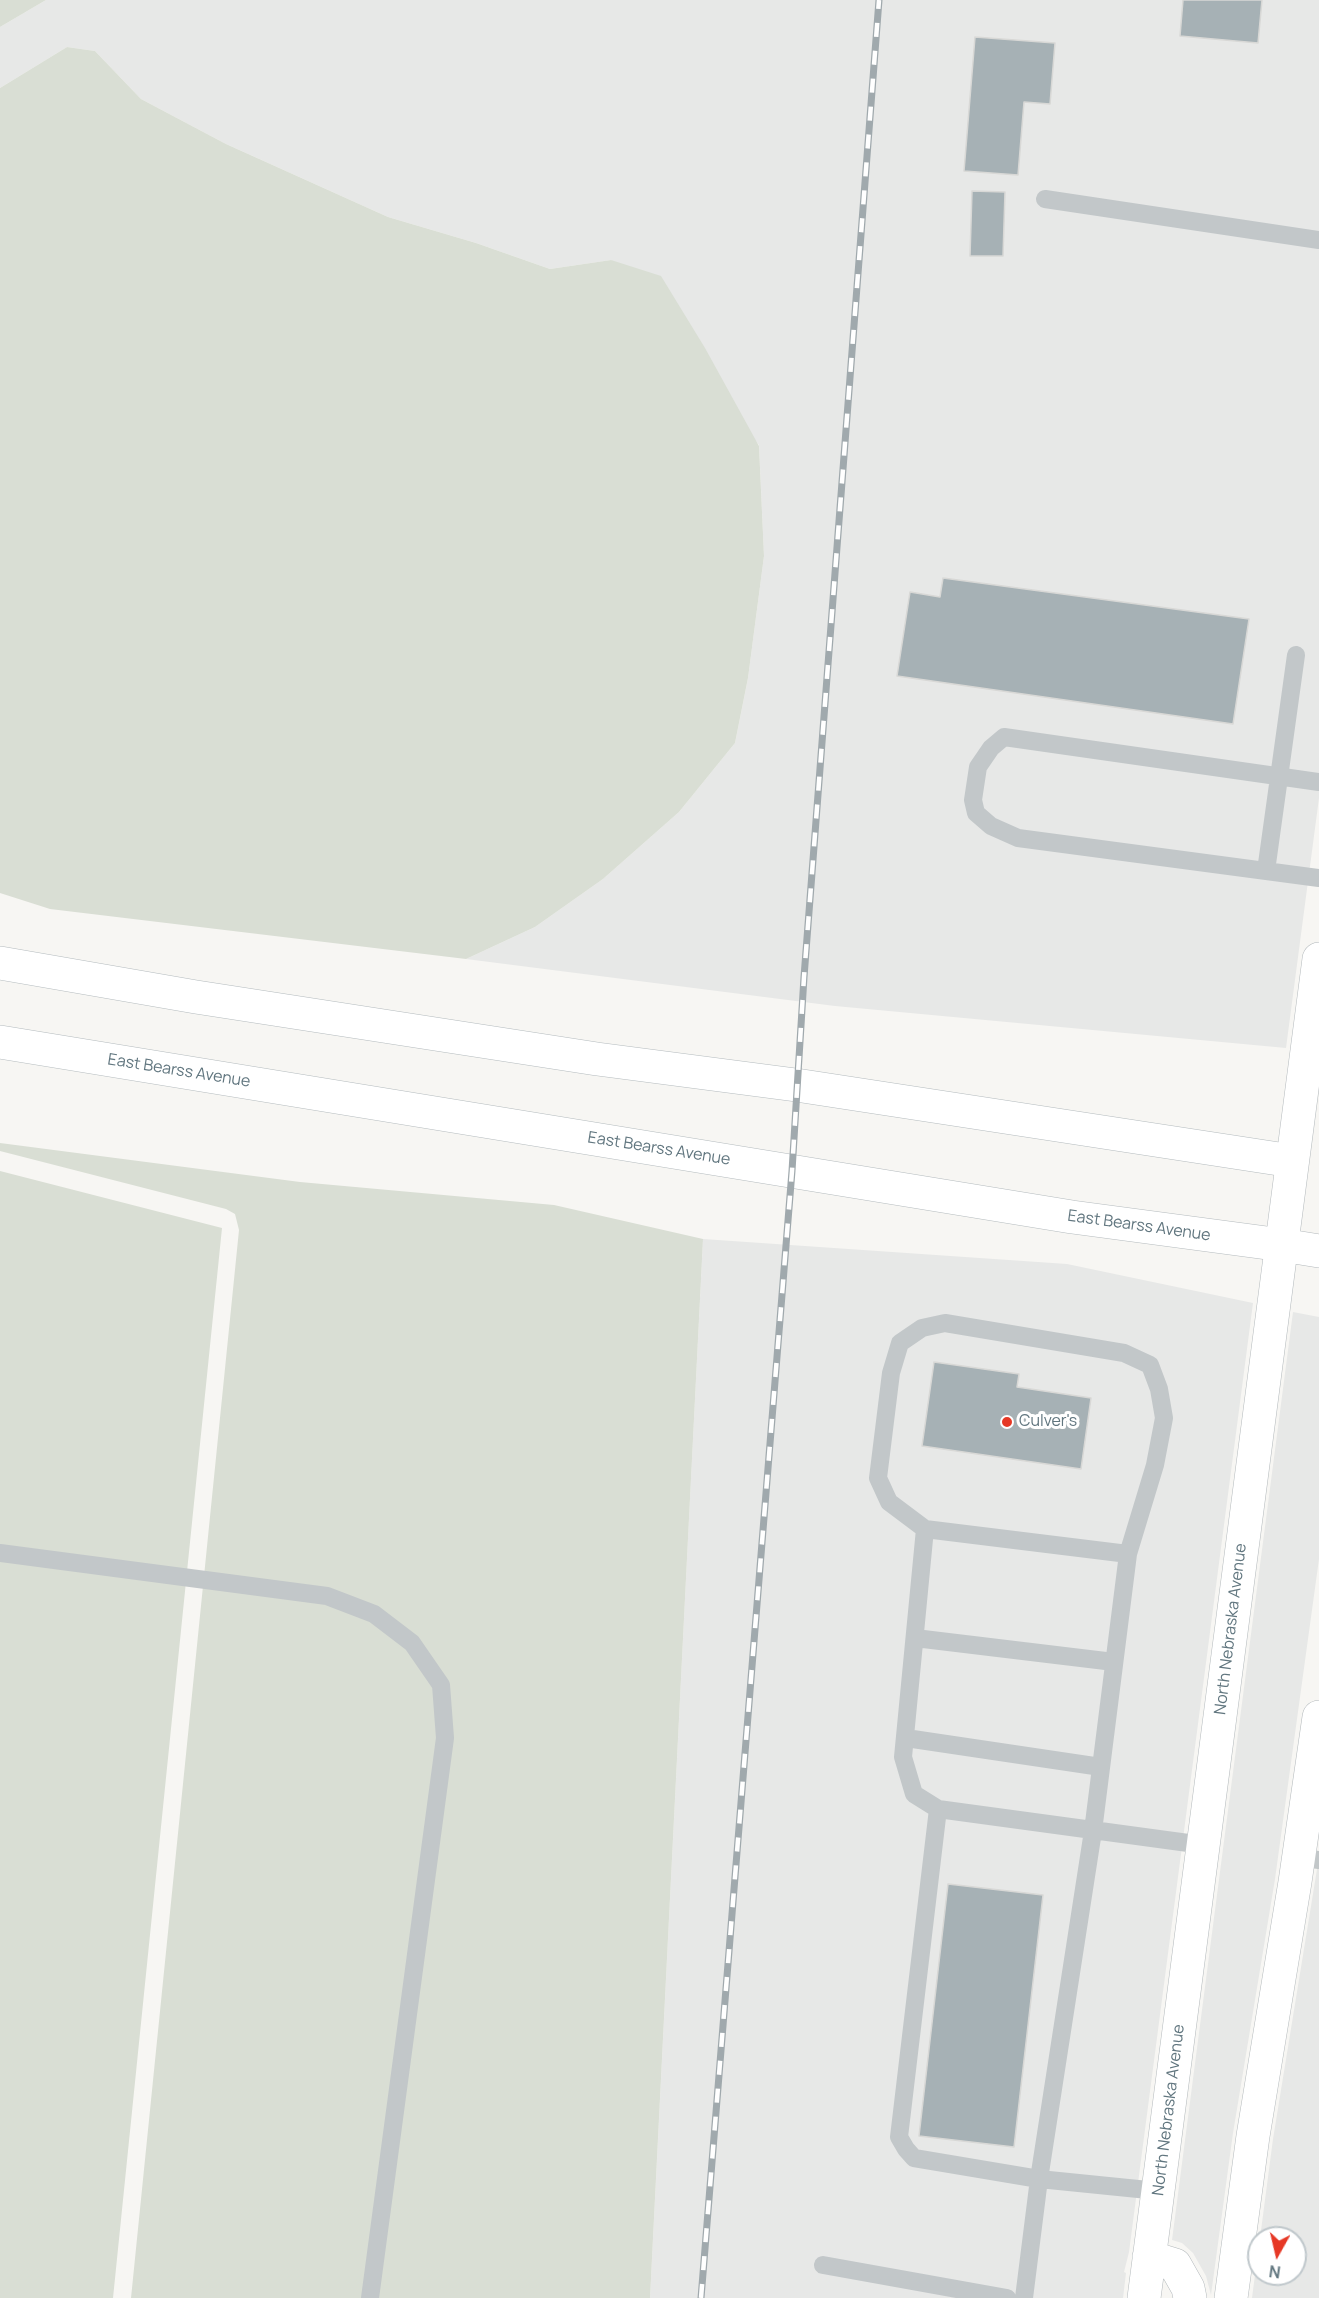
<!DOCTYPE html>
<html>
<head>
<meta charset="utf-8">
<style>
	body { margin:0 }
	#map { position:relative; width:1319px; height:2298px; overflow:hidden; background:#f7f6f3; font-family:Manrope,sans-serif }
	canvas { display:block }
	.north { position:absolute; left:1247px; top:2226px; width:60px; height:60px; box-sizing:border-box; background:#fff; border:2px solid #c0c8cc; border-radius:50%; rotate:188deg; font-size:16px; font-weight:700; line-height:24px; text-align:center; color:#61767f }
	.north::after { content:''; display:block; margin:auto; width:21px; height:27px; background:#e63825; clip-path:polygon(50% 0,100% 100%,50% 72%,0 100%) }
</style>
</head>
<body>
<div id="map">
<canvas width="1319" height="2298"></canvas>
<div class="north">N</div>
</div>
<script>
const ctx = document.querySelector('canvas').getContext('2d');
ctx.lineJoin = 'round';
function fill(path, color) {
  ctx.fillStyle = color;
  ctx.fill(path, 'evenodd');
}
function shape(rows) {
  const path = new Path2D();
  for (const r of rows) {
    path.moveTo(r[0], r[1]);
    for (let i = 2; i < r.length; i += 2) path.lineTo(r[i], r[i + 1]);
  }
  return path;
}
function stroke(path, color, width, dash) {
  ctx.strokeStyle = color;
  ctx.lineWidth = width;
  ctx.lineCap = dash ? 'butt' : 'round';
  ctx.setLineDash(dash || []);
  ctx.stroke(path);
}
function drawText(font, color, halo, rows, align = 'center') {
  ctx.font = font + ' Manrope,sans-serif';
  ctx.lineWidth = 6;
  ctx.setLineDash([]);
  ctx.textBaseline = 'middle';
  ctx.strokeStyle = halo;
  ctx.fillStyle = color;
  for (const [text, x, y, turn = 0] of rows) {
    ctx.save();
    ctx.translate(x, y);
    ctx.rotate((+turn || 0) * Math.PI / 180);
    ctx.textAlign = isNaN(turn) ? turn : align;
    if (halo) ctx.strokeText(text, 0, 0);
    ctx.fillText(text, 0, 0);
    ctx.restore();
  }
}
fill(shape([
	[46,0,1319,0,1319,798,1286,1048,835,1006,466,959,535,927,603,879,679,812,735,743,748,678,764,556,759,445,611,260,550,269,476,243,388,217,226,144,141,99,95,51,67,47,0,88,0,27],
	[703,1239,1067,1264,1253,1303,1129,2252,1124,2272,1126,2273,1123,2298,650,2298],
	[1293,1312,1319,1317,1319,1559,1275,1879,1233,2133,1211,2295,1206,2276,1193,2253,1182,2243,1172,2240],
	[1319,1857,1319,2298,1252,2298,1259,2244,1259,2274,1295,2274,1295,2238,1260,2238,1273,2139]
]), '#e7e8e7');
fill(shape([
	[0,0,46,0,0,27],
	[67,47,95,51,141,99,226,144,388,217,476,243,550,269,611,260,661,276,705,348,759,446,764,556,748,678,735,743,679,812,603,879,535,927,466,959,50,909,0,893,0,88],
	[0,1143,300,1182,554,1205,703,1239,650,2298,131,2298,239,1230,235,1214,226,1209,0,1151],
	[0,1171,222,1228,113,2298,0,2298]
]), '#d9ded4');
const building = shape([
	[1183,0,1262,0,1258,43,1180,36,1183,0],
	[975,37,1055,43,1050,104,1024,102,1018,175,964,171,975,37],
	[972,191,1005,192,1003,256,970,256,972,191],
	[943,578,1249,619,1233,724,897,676,910,592,940,597,943,578],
	[934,1362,1019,1374,1017,1387,1091,1398,1081,1469,922,1446,934,1362],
	[948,1884,1043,1895,1014,2147,919,2136,948,1884]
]);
fill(building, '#a6b1b5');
stroke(building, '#d8d8d6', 1.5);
const secondary = shape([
	[0,963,196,997,597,1059,796,1085,1292,1161],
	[0,1042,1072,1217,1282,1245]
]);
const primary = shape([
	[1282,1245,1319,1251],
	[1149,2257,1175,2265,1188,2288,1190,2298],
	[1144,2298,1319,959],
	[1231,2298,1253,2136,1295,1882,1319,1717]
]);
stroke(secondary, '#b4bbbe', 34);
stroke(primary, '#b3b9bc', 34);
stroke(shape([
	[1045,199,1319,240],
	[1319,782,1004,737,991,748,978,767,973,800,976,813,991,826,1018,838,1319,878],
	[1266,871,1296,655],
	[925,1529,903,1757,914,1794,938,1809,1203,1845],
	[0,1553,327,1596,374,1614,412,1643,441,1685,445,1738,370,2298],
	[915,1638,1114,1662],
	[906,1738,1101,1767],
	[938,1809,899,2137,906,2149,914,2158,1039,2179,1158,2191],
	[1298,1857,1319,1860],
	[823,2265,1007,2298],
	[1024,2298,1039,2179,1093,1831,1128,1554,1155,1465,1164,1418,1159,1389,1150,1365,1124,1353,945,1323,922,1328,900,1343,891,1373,878,1478,889,1502,925,1529,1128,1554]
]), '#c2c7c9', 18);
stroke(secondary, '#fff', 33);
stroke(primary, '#fff', 33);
const rail = shape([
	[701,2298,792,1171,804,977,879,0]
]);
stroke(rail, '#a0a9ad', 7);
stroke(rail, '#fff', 4.5, [14]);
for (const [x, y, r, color] of [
	[1007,1422,6,"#e63825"]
]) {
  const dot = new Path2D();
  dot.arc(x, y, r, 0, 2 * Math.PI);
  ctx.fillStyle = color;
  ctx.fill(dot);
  stroke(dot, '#fff', 2);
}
drawText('16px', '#61767f', '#fff', [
	["East Bearss Avenue",179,1071,9],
	["East Bearss Avenue",659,1149,9],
	["East Bearss Avenue",1139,1226,8],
	["North Nebraska Avenue",1231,1629,-83],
	["North Nebraska Avenue",1169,2110,-83]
]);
drawText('16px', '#61767f', '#fff', [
	["Culver's",1019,1422]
], 'left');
</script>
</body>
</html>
